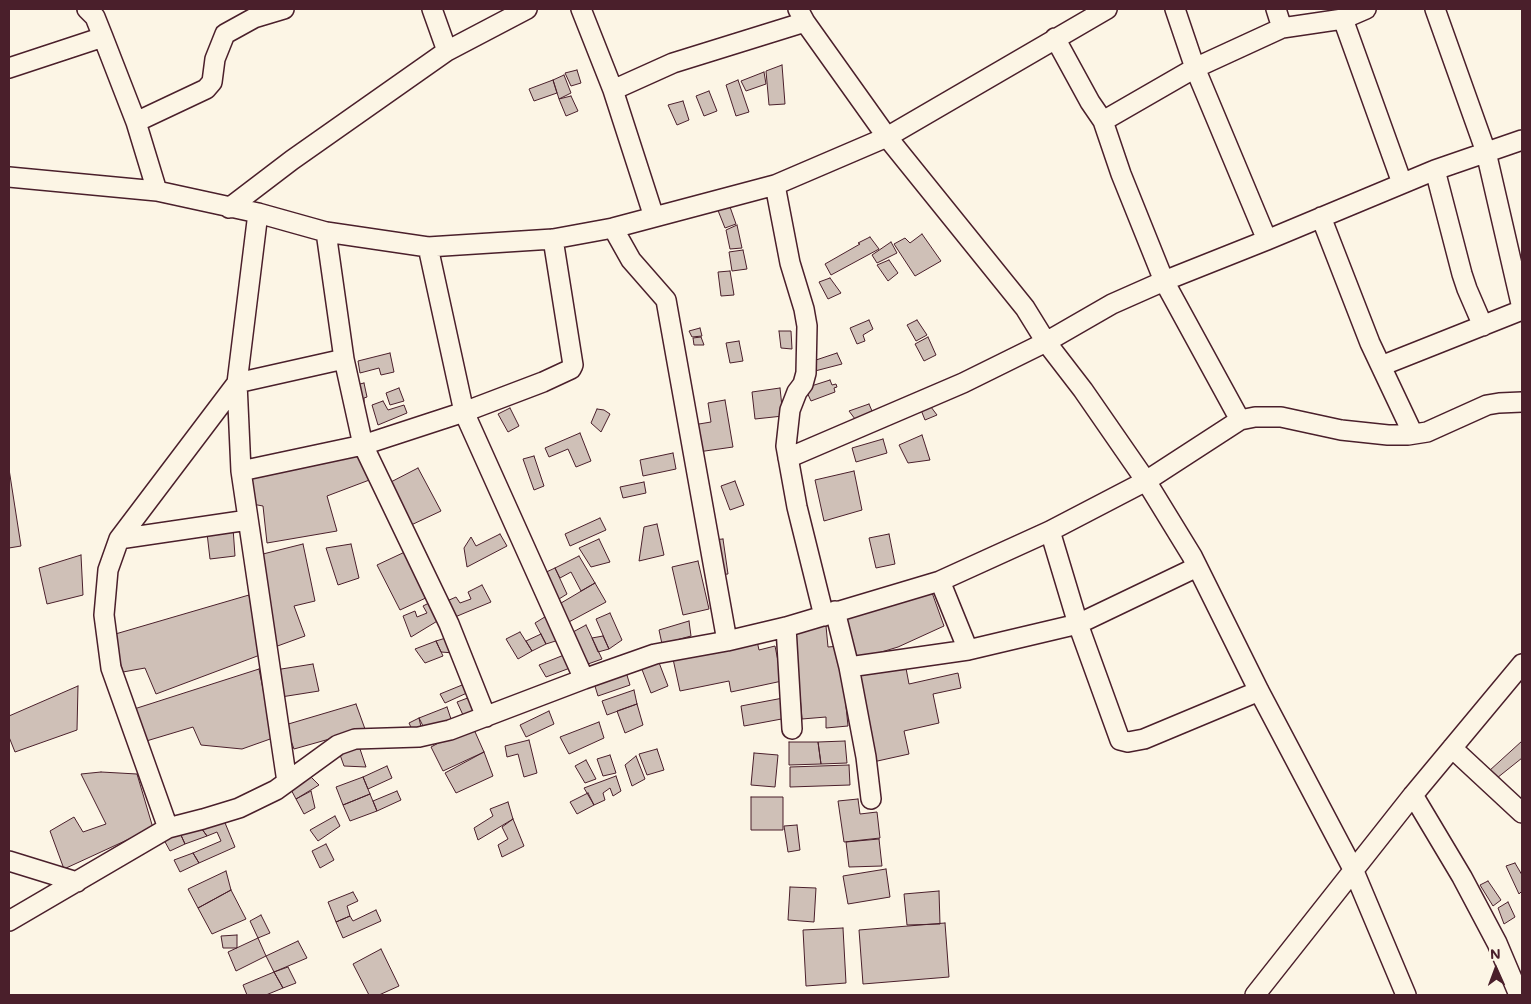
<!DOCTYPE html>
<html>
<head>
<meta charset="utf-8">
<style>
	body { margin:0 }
	#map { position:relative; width:1531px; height:1004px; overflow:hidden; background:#fcf5e5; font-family:Mali,sans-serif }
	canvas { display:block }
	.frame { position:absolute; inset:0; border:10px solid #4a1f2b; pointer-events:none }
	.north { position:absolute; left:1471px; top:944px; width:50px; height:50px; -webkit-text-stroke:4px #fcf5e5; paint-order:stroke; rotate:358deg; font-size:14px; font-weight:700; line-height:20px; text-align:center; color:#4a1f2b }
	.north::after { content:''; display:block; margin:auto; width:18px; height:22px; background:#4a1f2b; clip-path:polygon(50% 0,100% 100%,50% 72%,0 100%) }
</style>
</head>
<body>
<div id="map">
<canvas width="1531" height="1004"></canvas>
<div class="frame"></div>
<div class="north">N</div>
</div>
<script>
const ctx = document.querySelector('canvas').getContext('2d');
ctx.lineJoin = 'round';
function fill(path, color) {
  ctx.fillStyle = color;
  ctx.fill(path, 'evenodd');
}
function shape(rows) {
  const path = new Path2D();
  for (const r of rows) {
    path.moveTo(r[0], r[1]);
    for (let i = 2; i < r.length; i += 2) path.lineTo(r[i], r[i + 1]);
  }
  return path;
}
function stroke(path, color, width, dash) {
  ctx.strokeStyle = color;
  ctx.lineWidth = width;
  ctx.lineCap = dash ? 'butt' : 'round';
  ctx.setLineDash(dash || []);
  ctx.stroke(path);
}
const building = shape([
	[782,65,785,104,769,105,766,71,782,65],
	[577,70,581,83,571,86,565,73,577,70],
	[764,72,766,84,746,91,741,81,764,72],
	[564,75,571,93,559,99,553,80,564,75],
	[553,80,557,93,534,101,529,89,553,80],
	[738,80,749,112,736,116,726,85,738,80],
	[709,91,717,111,704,116,696,96,709,91],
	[571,96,578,111,566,116,559,99,571,96],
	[683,101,689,120,677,125,668,105,683,101],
	[729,204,736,224,725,228,717,208,729,204],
	[737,225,742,248,730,249,726,230,737,225],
	[922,234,941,261,915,276,894,244,905,238,910,243,922,234],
	[870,237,879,249,831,275,825,264,860,244,858,243,870,237],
	[891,242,897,253,877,263,872,255,891,242],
	[743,250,747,269,732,271,729,252,743,250],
	[889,260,898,273,888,281,877,265,889,260],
	[730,271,734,295,721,296,718,272,730,271],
	[830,278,841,293,828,299,819,282,830,278],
	[869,320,873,329,863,335,865,341,857,344,850,328,869,320],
	[917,320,927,335,916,341,907,325,917,320],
	[700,328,702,336,692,337,689,331,700,328],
	[779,331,791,331,792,349,781,348,779,331],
	[701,337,704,345,694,345,693,338,701,337],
	[928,337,936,355,924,361,915,344,928,337],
	[739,341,743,361,730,363,726,343,739,341],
	[390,353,394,372,381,375,379,368,360,373,358,361,390,353],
	[837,353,842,364,815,371,813,361,837,353],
	[830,380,832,385,836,384,837,387,834,388,835,392,811,401,805,388,830,380],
	[364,383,367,397,364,398,364,405,357,407,352,386,364,383],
	[399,388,404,401,390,405,386,393,399,388],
	[780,388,783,416,755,419,752,392,780,388],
	[725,400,733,447,698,452,693,425,711,422,708,403,725,400],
	[383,401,388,410,404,405,407,413,378,425,372,405,383,401],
	[869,404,872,411,855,419,849,411,869,404],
	[931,407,937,415,925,420,921,410,931,407],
	[510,408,519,426,508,432,498,414,510,408],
	[597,409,604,410,610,414,601,432,591,423,597,409],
	[580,433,591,461,576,467,568,449,549,457,545,448,580,433],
	[922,435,930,460,908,463,899,445,922,435],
	[883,439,887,453,856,462,852,448,883,439],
	[673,453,676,469,643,476,640,460,673,453],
	[358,455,372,479,327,496,337,531,267,543,263,506,252,504,250,478,358,455],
	[534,456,544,486,534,490,523,459,534,456],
	[418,468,441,511,409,526,387,484,418,468],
	[9,469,21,546,9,548,9,469],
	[854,471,862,510,824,521,815,480,854,471],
	[735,481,744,505,730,510,721,486,735,481],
	[644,482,646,493,623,498,620,487,644,482],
	[600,518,606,530,570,546,565,534,600,518],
	[657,524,664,555,639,561,644,527,657,524],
	[233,528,235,556,210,559,207,533,233,528],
	[500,534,507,546,467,567,464,548,471,537,476,546,500,534],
	[889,534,895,564,876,568,869,538,889,534],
	[599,539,610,562,591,567,579,548,599,539],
	[723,539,728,574,716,575,712,540,723,539],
	[303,544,315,601,294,606,305,636,272,648,259,555,303,544],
	[351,544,359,578,338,585,326,548,351,544],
	[407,551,430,596,400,610,377,565,407,551],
	[81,555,83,595,47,604,39,568,81,555],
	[579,556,595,583,581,591,571,572,560,578,555,568,579,556],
	[698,561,709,609,683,615,672,567,698,561],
	[555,568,567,594,551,604,542,574,555,568],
	[595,583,606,602,567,623,556,606,595,583],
	[482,585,491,602,455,617,447,601,456,597,460,603,471,599,468,592,482,585],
	[930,587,944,626,898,647,855,660,843,616,930,587],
	[249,595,260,655,156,694,145,668,123,672,112,635,249,595],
	[433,601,439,620,411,637,403,616,415,611,417,617,427,613,423,606,433,601],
	[610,613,622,640,609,649,596,619,610,613],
	[548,615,562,639,546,644,535,623,548,615],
	[689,621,691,636,662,644,659,630,689,621],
	[586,625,602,659,588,664,573,632,586,625],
	[826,626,828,647,840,646,848,726,826,728,826,717,802,719,794,629,826,626],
	[520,632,532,651,518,659,506,639,520,632],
	[541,634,546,644,532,651,526,641,541,634],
	[603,636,609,649,598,652,592,638,603,636],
	[449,637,454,653,441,652,436,641,449,637],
	[436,641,443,656,425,663,415,649,436,641],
	[757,641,759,650,775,646,782,681,731,692,729,681,680,691,673,659,757,641],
	[564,655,570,668,546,677,539,665,564,655],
	[658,660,668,686,651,693,641,667,658,660],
	[905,663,909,684,958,673,961,688,933,694,939,723,904,731,909,754,873,762,854,674,905,663],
	[313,664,319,691,281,697,275,670,313,664],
	[259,669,273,738,242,749,201,745,193,727,143,742,131,710,259,669],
	[626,672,630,685,598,696,594,683,626,672],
	[467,683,469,692,445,703,440,694,467,683],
	[78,686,77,730,15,752,9,737,9,716,78,686],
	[634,690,637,704,607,715,602,701,634,690],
	[473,696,477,710,463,715,457,702,473,696],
	[783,698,787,718,744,726,741,706,783,698],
	[356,704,365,729,294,749,285,725,356,704],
	[637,704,643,725,625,733,617,711,637,704],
	[447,707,451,719,424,728,419,718,447,707],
	[549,711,554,724,526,737,520,725,549,711],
	[419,718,422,731,414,734,409,723,419,718],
	[599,722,604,738,569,754,560,737,599,722],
	[472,725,484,752,443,771,431,747,472,725],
	[529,740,537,773,524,777,518,754,507,757,505,746,529,740],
	[845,741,847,763,821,764,818,742,845,741],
	[1522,741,1522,758,1497,778,1489,771,1522,741],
	[789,742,818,742,821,764,789,765,789,742],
	[359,746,366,767,344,766,339,752,359,746],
	[657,749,664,770,647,775,639,754,657,749],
	[484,752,493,776,456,793,445,773,484,752],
	[754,753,778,755,775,787,751,785,754,753],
	[610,755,616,773,603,776,597,759,610,755],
	[636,756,645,779,632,786,625,765,636,756],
	[586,760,596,779,585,783,575,766,586,760],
	[849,765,850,785,790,787,790,767,849,765],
	[387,766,392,778,368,789,363,777,387,766],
	[101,772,137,774,153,828,64,869,50,831,74,817,83,832,106,824,81,774,101,772],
	[309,775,319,785,296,799,287,782,309,775],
	[616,776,621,791,613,796,610,788,603,793,605,800,594,805,584,788,616,776],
	[363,777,370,794,343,805,336,787,363,777],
	[311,791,315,808,304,814,296,799,311,791],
	[397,791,401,800,377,811,373,801,397,791],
	[588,793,594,805,577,814,570,802,588,793],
	[370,794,377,811,350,821,343,805,370,794],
	[751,797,783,797,783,830,751,830,751,797],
	[858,799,860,814,877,812,880,838,844,842,838,801,858,799],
	[508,802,513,819,478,840,474,828,493,816,490,809,508,802],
	[335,816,340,826,318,841,310,830,335,816],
	[223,818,235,847,199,863,193,853,221,841,217,832,207,836,199,825,223,818],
	[513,819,524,846,502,857,498,845,508,839,502,827,513,819],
	[199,825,207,836,185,844,180,833,199,825],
	[797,825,800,850,788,852,784,826,797,825],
	[180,833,185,844,170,851,164,840,180,833],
	[879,839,882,866,849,867,846,842,879,839],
	[326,844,334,860,320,868,312,851,326,844],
	[193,853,199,863,180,872,174,860,193,853],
	[1515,863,1522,875,1522,891,1519,894,1506,866,1515,863],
	[886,869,890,897,848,904,843,876,886,869],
	[226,871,231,890,198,908,188,889,226,871],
	[1488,881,1501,900,1493,906,1480,885,1488,881],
	[790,887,816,888,814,922,788,920,790,887],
	[231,890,246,919,212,934,198,908,231,890],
	[939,891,940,924,907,925,904,894,939,891],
	[353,892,358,901,347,906,350,916,336,922,328,902,353,892],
	[1508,902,1515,917,1504,924,1498,908,1508,902],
	[376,910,381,921,343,938,336,922,350,916,353,921,376,910],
	[261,915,270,933,258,938,250,921,261,915],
	[945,923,949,977,863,984,859,930,945,923],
	[843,928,846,983,806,986,803,930,843,928],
	[237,935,237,948,223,948,221,936,237,935],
	[258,938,266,956,236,971,228,952,258,938],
	[298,941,307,958,274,972,266,956,298,941],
	[381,949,399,986,379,995,369,995,353,964,381,949],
	[288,967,296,983,283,988,274,972,288,967],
	[274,972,283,988,266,995,247,995,243,985,274,972]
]);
fill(building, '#cfc0b7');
stroke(building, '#4a1f2b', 1);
const minor = shape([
	[87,9,95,17,103,37,136,122,157,191],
	[432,9,447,51],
	[581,9,613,90,654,217],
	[798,9,805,22,887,137,1025,308,1046,342,1083,390,1146,481,1192,556,1259,691,1353,869,1406,995],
	[1175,9,1195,68,1267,240],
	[1276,9,1282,28],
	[1435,9,1486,152,1522,308],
	[1343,19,1402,183],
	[1055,38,1090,102,1103,121,1121,174,1164,281,1240,420],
	[9,68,103,37],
	[613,90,673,63,805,22],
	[1103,121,1195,68,1282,28,1343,19,1366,9],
	[136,122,206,89,212,82,215,59,225,34,254,18,284,9],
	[1435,170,1462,274,1467,289,1483,326],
	[9,177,157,191,258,213,326,232,428,247,553,239,613,228,775,185,887,137,1107,9],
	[775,185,790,263,804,309,807,326,806,373,803,384,797,392,790,410,786,446,797,507,824,616],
	[229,208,292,160,447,51,527,9],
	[258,213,237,383,241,471,287,782],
	[1321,217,1370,343,1413,434],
	[613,228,631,260,666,300,727,641],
	[326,232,344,359,363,445,449,624,486,717],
	[428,247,464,412,584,679],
	[1381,366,1522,310],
	[788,458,963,383,1046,342,1112,304,1164,281,1267,240,1435,170,1522,140],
	[241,471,363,445,464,412,543,382,571,369,573,365,553,239],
	[1050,531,1078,624,1120,740,1128,742,1144,739,1259,691],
	[119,539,248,520],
	[940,581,968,650],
	[835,611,849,667,866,757,871,799],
	[786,627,792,729],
	[849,667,968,650,1078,624,1197,567],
	[1452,748,1522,813],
	[1413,795,1462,877,1497,943,1519,995],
	[168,828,111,668,104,615,108,570,119,539,237,383,344,359],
	[9,861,77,882],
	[9,921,168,828,203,819,239,808,276,790,338,745,355,739,419,737,450,730,584,679,655,654,727,641,786,627,940,581,1050,531,1146,481,1240,420,1255,417,1281,417,1341,430,1388,435,1408,435,1427,432,1487,405,1499,403,1522,402],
	[1255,995,1413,795,1522,664]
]);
stroke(minor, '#4a1f2b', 22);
stroke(minor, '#fcf5e5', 19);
</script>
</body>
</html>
